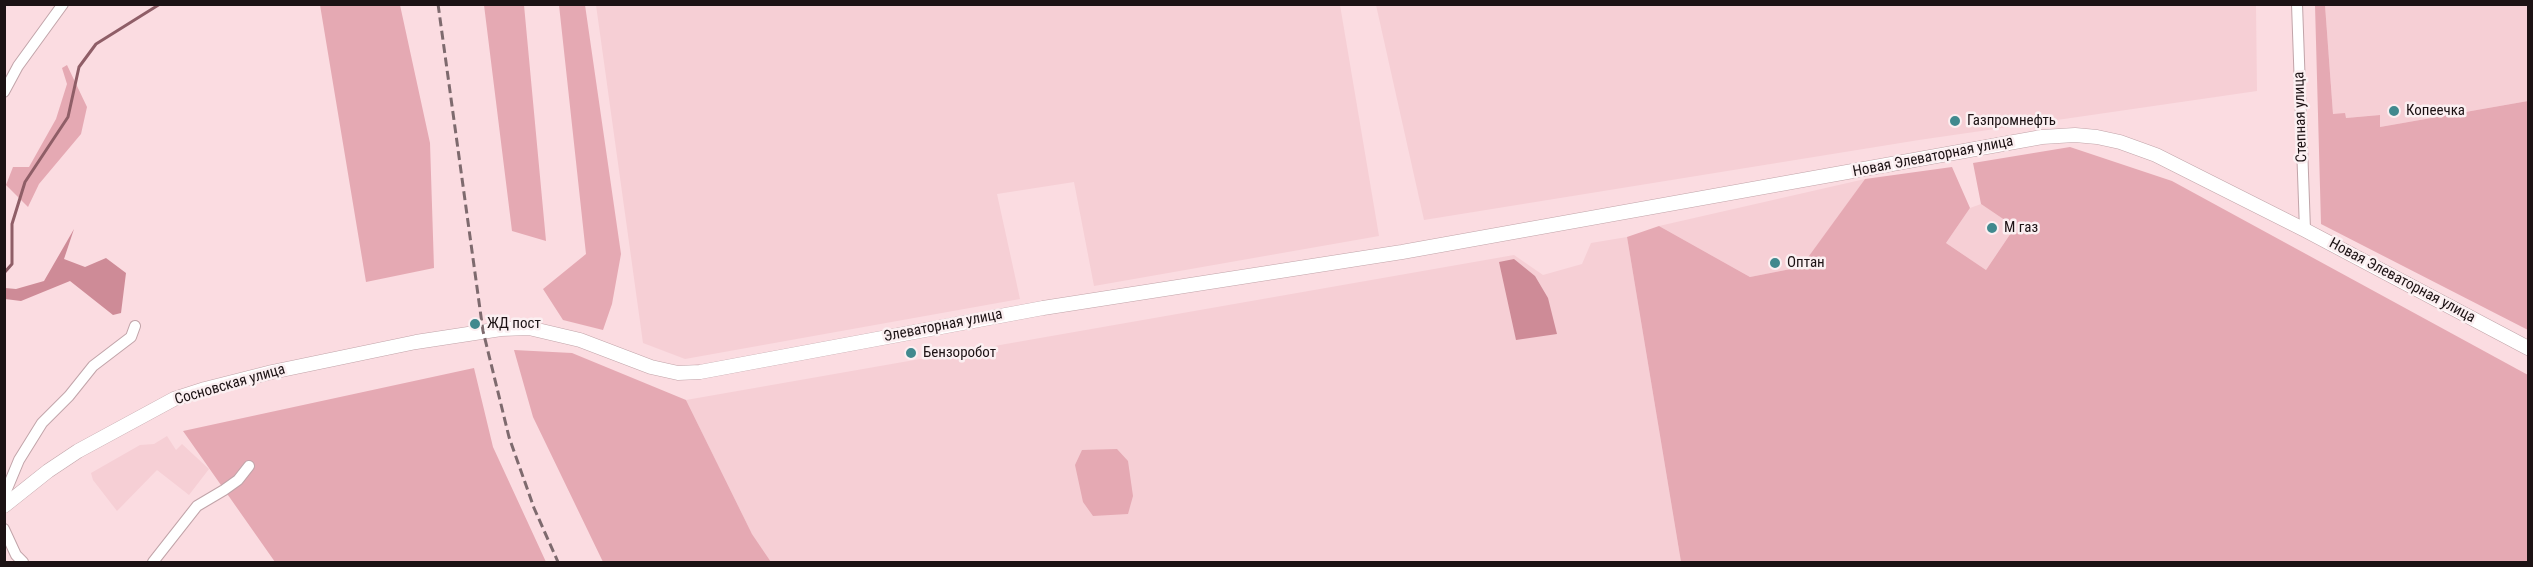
<!DOCTYPE html>
<html>
<head>
<meta charset="utf-8">
<style>
	body { margin:0 }
	#map { position:relative; width:2533px; height:567px; overflow:hidden; background:#fbdce1; font-family:"Roboto Condensed",sans-serif }
	canvas { display:block }
	.frame { position:absolute; inset:0; border:6px solid #1c1214; pointer-events:none }
</style>
</head>
<body>
<div id="map">
<canvas width="2533" height="567"></canvas>
<div class="frame"></div>
</div>
<script>
const ctx = document.querySelector('canvas').getContext('2d');
ctx.lineJoin = 'round';
function fill(path, color) {
  ctx.fillStyle = color;
  ctx.fill(path, 'evenodd');
}
function shape(rows) {
  const path = new Path2D();
  for (const r of rows) {
    path.moveTo(r[0], r[1]);
    for (let i = 2; i < r.length; i += 2) path.lineTo(r[i], r[i + 1]);
  }
  return path;
}
function stroke(path, color, width, dash) {
  ctx.strokeStyle = color;
  ctx.lineWidth = width;
  ctx.lineCap = dash ? 'butt' : 'round';
  ctx.setLineDash(dash || []);
  ctx.stroke(path);
}
function drawText(font, color, halo, rows, align = 'center') {
  ctx.font = font + ' "Roboto Condensed",sans-serif';
  ctx.lineWidth = 5;
  ctx.setLineDash([]);
  ctx.textBaseline = 'middle';
  ctx.strokeStyle = halo;
  ctx.fillStyle = color;
  for (const [text, x, y, turn = 0] of rows) {
    ctx.save();
    ctx.translate(x, y);
    ctx.rotate((+turn || 0) * Math.PI / 180);
    ctx.textAlign = isNaN(turn) ? turn : align;
    if (halo) ctx.strokeText(text, 0, 0);
    ctx.fillText(text, 0, 0);
    ctx.restore();
  }
}
fill(shape([
	[596,5,1340,5,1379,236,1094,286,1074,182,997,194,1020,299,685,359,643,343],
	[1376,5,2256,5,2257,91,1919,140,1424,220],
	[2325,5,2528,5,2528,101,2380,127,2379,115,2346,118,2333,114],
	[1865,179,1802,267,1750,277,1659,226],
	[1981,204,2015,227,1986,270,1946,243,1970,208],
	[1627,237,1681,562,771,562,752,534,686,400,1514,255,1543,275,1582,264,1591,243],
	[167,436,176,450,182,444,209,469,189,495,157,470,117,511,93,480,91,473,140,445,154,444]
]), '#f6cfd5');
fill(shape([
	[320,5,400,5,430,143,434,268,366,282],
	[484,5,524,5,546,241,512,231],
	[559,5,585,5,621,254,612,304,603,330,563,320,543,289,586,254],
	[2315,5,2325,5,2333,114,2345,113,2346,118,2380,115,2380,127,2528,101,2528,330,2321,224],
	[67,65,87,107,81,134,39,184,28,207,6,185,13,167,29,167,56,119,67,84,62,68],
	[2070,147,2172,181,2528,375,2528,562,1681,562,1627,237,1659,226,1750,277,1801,267,1865,179,1952,167,1970,208,1946,243,1986,270,2015,227,1981,204,1973,163],
	[514,350,572,353,686,400,752,534,771,562,603,562,533,417],
	[474,368,493,447,546,562,275,562,183,431],
	[1117,449,1128,461,1133,496,1128,514,1093,516,1083,502,1075,465,1082,450]
]), '#e5a9b3');
fill(shape([
	[74,229,64,259,85,267,106,258,126,273,121,313,113,315,70,281,21,301,5,299,5,288,16,289,44,281],
	[1514,259,1535,276,1548,298,1557,334,1516,340,1499,262]
]), '#ce8b97');
stroke(shape([
	[4,273,12,264,12,224,25,182,68,117,79,67,96,44,160,4]
]), '#8f5e67', 3);
const minor = shape([
	[2297,4,2305,230],
	[4,92,18,66,63,4],
	[4,496,19,460,42,423,69,396,93,366,131,337,135,326],
	[4,529,16,555,23,562],
	[153,562,197,506,224,490,238,480,249,466]
]);
const major = shape([
	[4,506,48,471,78,451,174,399,205,389,272,372,416,342,501,329,529,328,580,340,651,367,678,373,700,372,1043,308,1402,252,2042,137,2075,135,2097,137,2120,142,2156,155,2305,230,2528,348]
]);
stroke(minor, '#c1a4a9', 12);
stroke(major, '#c1a4a9', 15);
stroke(minor, '#fff', 10);
stroke(major, '#fff', 14);
stroke(shape([
	[438,4,483,331,509,437,534,508,558,562]
]), '#7e6a6e', 3, [9, 4.5]);
for (const [x, y, r, color] of [
	[2394,111,6,"#41898e"],
	[1955,121,6,"#41898e"],
	[1992,228,6,"#41898e"],
	[1775,263,6,"#41898e"],
	[475,324,6,"#41898e"],
	[911,353,6,"#41898e"]
]) {
  const dot = new Path2D();
  dot.arc(x, y, r, 0, 2 * Math.PI);
  ctx.fillStyle = color;
  ctx.fill(dot);
  stroke(dot, '#fbeff1', 2);
}
drawText('15px', '#1c1214', '#fbeff1', [
	["Копеечка",2406,111],
	["Газпромнефть",1967,121],
	["М газ",2004,228],
	["Оптан",1787,263],
	["ЖД пост",487,324],
	["Бензоробот",923,353]
], 'left');
drawText('15px', '#1c1214', '#fbeff1', [
	["Степная улица",2301,117,-92],
	["Новая Элеваторная улица",1933,157,-11],
	["Новая Элеваторная улица",2402,281,28],
	["Элеваторная улица",943,326,-11],
	["Сосновская улица",230,385,-16]
]);
</script>
</body>
</html>
